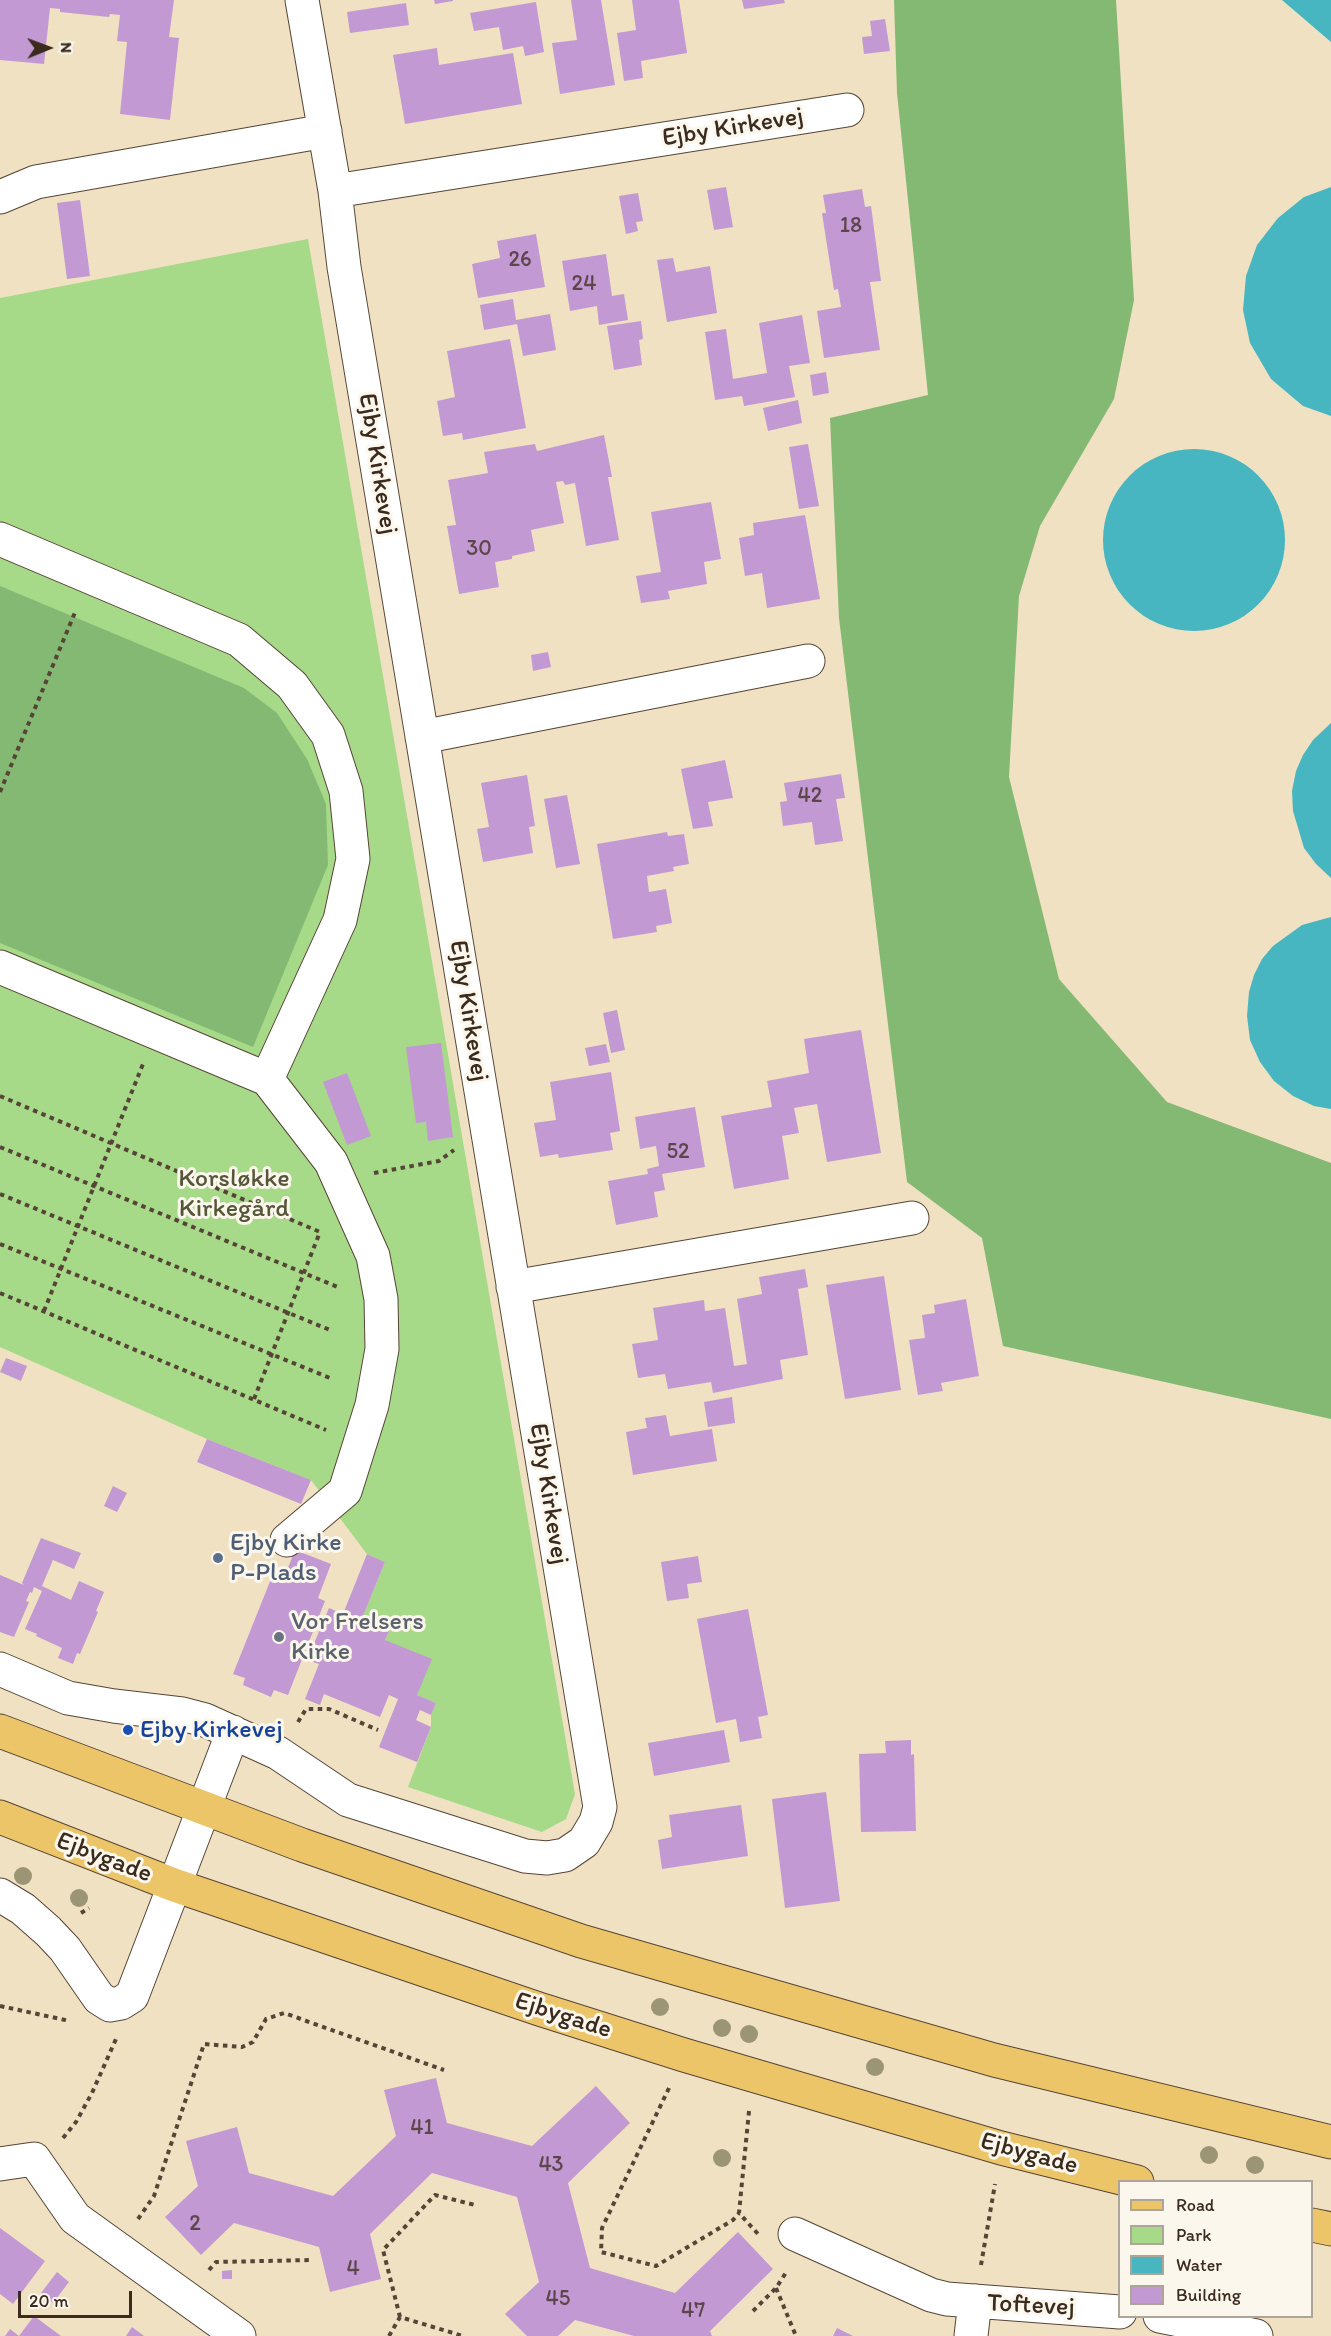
<!DOCTYPE html>
<html>
<head>
<meta charset="utf-8">
<style>
	body { margin:0 }
	#map { position:relative; width:1331px; height:2336px; overflow:hidden; background:#f0e1c2; font-family:Itim,sans-serif }
	canvas { display:block }
	.legend { position:absolute; left:1118px; top:2180px; width:195px; height:138px; box-sizing:border-box; background:#fbf7ec; border:2px solid #aea59a; margin:0; padding:8px 10px; list-style:none; font-size:18px; color:#3b2a1e }
	.legend li { display:flex; align-items:center; gap:12px; height:30px }
	.legend b { width:30px; border:2px solid #aea59a }
	.north { position:absolute; left:18px; top:18px; width:60px; height:60px; -webkit-text-stroke:4px #fbf7ec; paint-order:stroke; rotate:89deg; font-size:16px; font-weight:700; line-height:24px; text-align:center; color:#3b2a1e }
	.north::after { content:''; display:block; margin:auto; width:21px; height:27px; background:#3b2a1e; clip-path:polygon(50% 0,100% 100%,50% 72%,0 100%) }
	.scale { position:absolute; left:18px; top:2291px; width:114px; height:27px; box-sizing:border-box; border:3px solid #3b2a1e; border-top:0; padding-left:8px; font-size:18px; line-height:21px; white-space:nowrap; color:#3b2a1e; -webkit-text-stroke:4px #fbf7ec; paint-order:stroke }
</style>
</head>
<body>
<div id="map">
<canvas width="1331" height="2336"></canvas>
<ul class="legend">
<li><b style="height:8px;background:#edc569"></b>Road</li>
<li><b style="height:16px;background:#a6d988"></b>Park</li>
<li><b style="height:16px;background:#47b6c1"></b>Water</li>
<li><b style="height:16px;background:#c299d3"></b>Building</li>
</ul>
<div class="north">N</div>
<div class="scale">20 m</div>
</div>
<script>
const ctx = document.querySelector('canvas').getContext('2d');
ctx.lineJoin = 'round';
function fill(path, color) {
  ctx.fillStyle = color;
  ctx.fill(path, 'evenodd');
}
function shape(rows) {
  const path = new Path2D();
  for (const r of rows) {
    if (r.length === 3) {
      path.moveTo(r[0] + r[2], r[1]);
      path.arc(r[0], r[1], r[2], 0, 2 * Math.PI);
      continue;
    }
    path.moveTo(r[0], r[1]);
    for (let i = 2; i < r.length; i += 2) path.lineTo(r[i], r[i + 1]);
  }
  return path;
}
function stroke(path, color, width, dash) {
  ctx.strokeStyle = color;
  ctx.lineWidth = width;
  ctx.lineCap = dash ? 'butt' : 'round';
  ctx.setLineDash(dash || []);
  ctx.stroke(path);
}
function drawText(font, color, halo, rows, align = 'center') {
  ctx.font = font + ' Itim,sans-serif';
  ctx.lineWidth = 6;
  ctx.setLineDash([]);
  ctx.textBaseline = 'middle';
  ctx.strokeStyle = halo;
  ctx.fillStyle = color;
  for (const [text, x, y, turn = 0] of rows) {
    ctx.save();
    ctx.translate(x, y);
    ctx.rotate((+turn || 0) * Math.PI / 180);
    ctx.textAlign = isNaN(turn) ? turn : align;
    if (halo) ctx.strokeText(text, 0, 0);
    ctx.fillText(text, 0, 0);
    ctx.restore();
  }
}
fill(shape([
	[308,239,575,1794,566,1819,542,1832,408,1787,431,1727,431,1715,436,1703,417,1695,385,1640,389,1632,361,1621,385,1562,367,1554,311,1480,207,1439,0,1347,0,298]
]), '#a6d988');
fill(shape([
	[894,0,1116,0,1134,300,1114,399,1040,526,1019,596,1009,777,1059,979,1167,1102,1331,1163,1331,1419,1003,1346,982,1238,907,1182,839,618,830,418,928,395,897,93],
	[0,586,244,688,277,713,307,759,326,804,328,865,253,1047,0,943]
]), '#84b974');
fill(shape([
	[1282,0,1331,0,1331,42],
	[1331,187,1331,416,1303,406,1271,379,1250,343,1243,310,1246,276,1257,245,1278,218,1304,197],
	[1194,540,91],
	[1331,723,1331,878,1316,864,1304,848,1293,811,1292,791,1296,771,1303,755,1313,740],
	[1331,917,1331,1109,1314,1106,1293,1096,1274,1081,1260,1062,1250,1040,1247,1016,1249,992,1254,975,1262,959,1273,946,1302,925]
]), '#47b6c1');
fill(shape([
	[0,0,174,0,169,37,179,38,170,120,120,114,127,42,117,41,120,15,110,14,109,17,60,12,60,9,50,8,44,64,0,60],
	[434,0,453,0,453,1,435,4],
	[571,0,601,0,615,85,560,94,552,43,577,40],
	[632,0,679,0,687,53,641,61,643,78,624,81,617,33,636,30],
	[742,0,784,0,785,3,744,9],
	[536,2,544,52,525,56,523,46,503,50,499,27,474,31,470,13],
	[406,3,409,25,350,33,347,12],
	[885,19,890,51,864,54,862,37,872,36,870,21],
	[437,48,439,65,513,53,522,104,405,124,393,55],
	[726,187,733,227,714,230,707,190],
	[862,189,865,207,871,206,881,281,870,282,880,350,824,358,817,311,841,307,838,289,834,290,822,213,826,213,823,195],
	[638,193,643,221,636,222,638,231,626,234,619,196],
	[80,200,90,276,67,279,57,203],
	[536,234,545,287,478,298,472,264,500,258,497,241],
	[606,254,612,296,624,294,628,320,599,325,597,306,570,311,562,261],
	[673,258,676,272,710,266,717,313,667,322,657,260],
	[513,299,516,320,550,314,556,350,523,356,517,324,484,330,480,305],
	[802,315,810,363,789,366,795,397,744,406,742,396,715,400,705,332,726,329,733,379,767,373,759,323],
	[641,321,643,339,639,340,642,365,614,370,607,326],
	[510,339,526,428,463,440,462,433,443,436,437,401,455,397,447,351],
	[826,372,829,393,813,396,810,375],
	[798,400,802,423,768,431,763,408],
	[604,435,612,477,608,477,619,540,586,546,575,483,565,485,563,481,556,482,564,523,531,530,535,551,512,556,512,559,495,562,499,587,459,594,447,526,456,525,448,480,488,473,484,452,535,444,537,451],
	[808,444,819,506,799,509,789,447],
	[711,502,721,559,704,562,707,584,668,591,670,599,641,603,636,576,661,572,651,512],
	[805,515,820,599,767,608,762,573,745,576,739,538,754,535,753,523],
	[548,652,551,667,533,671,531,655],
	[725,760,733,798,708,802,713,826,693,829,681,769],
	[841,774,845,798,836,799,843,841,815,845,812,822,783,826,780,802,787,801,784,783],
	[527,775,535,826,529,827,533,853,483,862,477,829,489,827,481,783],
	[567,795,580,864,556,868,544,799],
	[667,832,668,836,684,834,689,864,673,867,674,871,647,876,649,892,666,889,672,923,656,926,657,932,613,939,597,844],
	[617,1010,625,1050,611,1053,603,1013],
	[861,1030,881,1153,827,1162,817,1104,794,1108,799,1133,782,1136,789,1179,734,1189,721,1116,772,1107,767,1081,809,1073,804,1039],
	[441,1043,453,1137,428,1141,426,1122,416,1123,406,1047],
	[606,1044,610,1062,589,1066,585,1048],
	[611,1072,620,1131,610,1133,613,1150,559,1158,558,1154,540,1157,534,1123,556,1120,550,1082],
	[347,1073,371,1136,347,1145,323,1082],
	[695,1107,705,1167,662,1174,665,1190,654,1192,658,1217,616,1225,608,1181,648,1174,647,1169,659,1166,656,1146,640,1149,635,1117],
	[805,1269,808,1287,798,1289,808,1355,780,1360,783,1379,713,1393,711,1382,668,1389,665,1374,638,1378,632,1344,658,1340,653,1308,704,1300,705,1311,725,1308,734,1366,747,1364,737,1299,762,1294,759,1277],
	[884,1276,901,1390,845,1399,826,1285],
	[966,1299,979,1376,941,1383,943,1391,918,1395,909,1340,925,1338,922,1315,935,1313,934,1305],
	[6,1358,27,1366,21,1381,0,1372],
	[732,1397,735,1423,708,1427,704,1402],
	[666,1415,670,1436,712,1429,717,1461,633,1475,626,1432,647,1428,645,1418],
	[207,1439,311,1480,301,1504,197,1462],
	[113,1486,127,1493,117,1512,104,1506],
	[41,1538,81,1553,74,1569,53,1560,42,1586,71,1600,79,1581,104,1592,96,1611,98,1612,80,1654,77,1653,73,1664,58,1658,62,1648,36,1636,37,1634,25,1629,42,1591,34,1587,32,1593,30,1592,26,1601,29,1602,14,1637,0,1632,0,1575,24,1585,22,1583],
	[295,1550,331,1564,318,1598,325,1601,288,1695,274,1690,271,1697,243,1685,245,1678,233,1674,271,1579,282,1583],
	[367,1554,385,1562,361,1621,389,1632,385,1640,432,1659,417,1695,436,1703,431,1715,420,1710,416,1720,431,1727,417,1762,379,1747,398,1699,389,1695,380,1717,324,1694,320,1705,305,1699,319,1664,307,1660,329,1608,343,1614],
	[698,1556,702,1582,687,1584,689,1598,667,1601,661,1562],
	[748,1609,768,1715,758,1717,762,1738,740,1742,736,1719,716,1723,697,1619],
	[724,1730,730,1762,654,1776,648,1743],
	[911,1740,911,1755,914,1754,916,1831,861,1832,859,1754,886,1753,885,1741],
	[826,1792,840,1901,785,1908,772,1799],
	[741,1805,748,1856,662,1869,658,1840,672,1837,669,1815],
	[436,2078,447,2123,532,2146,596,2086,630,2123,568,2183,590,2268,675,2293,738,2232,773,2269,710,2331,712,2336,634,2336,575,2320,558,2336,527,2336,505,2314,539,2282,517,2197,432,2173,370,2234,381,2279,330,2292,319,2247,234,2223,201,2255,165,2217,198,2186,186,2141,237,2127,249,2173,333,2196,396,2136,384,2090],
	[0,2228,45,2261,13,2304,0,2294],
	[232,2270,232,2279,222,2279,222,2271],
	[57,2272,69,2282,53,2303,41,2293],
	[34,2316,61,2336,19,2336],
	[132,2327,144,2336,126,2336],
	[837,2328,853,2336,833,2336],
	[10,2329,19,2336,5,2336]
]), '#c299d3');
const minor = shape([
	[335,191,847,110],
	[0,197,36,182,325,131],
	[0,539,239,640,292,685,328,735,346,791,353,859,340,920,267,1079],
	[422,737,808,661],
	[0,967,267,1079,331,1162,373,1256,381,1299,382,1349,372,1405,345,1491,287,1540],
	[513,1287,912,1218],
	[0,1669,68,1698,114,1706,182,1714,205,1720,278,1753,348,1800,525,1856,547,1858,565,1855,584,1842,596,1822,600,1807,344,267,335,191,302,0],
	[0,1895,23,1909,48,1931,65,1949,99,1998,110,2005,121,2003,132,1996,233,1732],
	[0,2164,34,2159,75,2218,239,2336],
	[795,2234,931,2295,947,2299,1120,2312],
	[1160,2316,1256,2336],
	[971,2336,975,2301]
]);
const major = shape([
	[0,1731,302,1845,581,1941,994,2060,1331,2142],
	[0,1817,174,1885,539,2009,684,2055,1001,2148,1137,2182],
	[1312,2225,1331,2229]
]);
stroke(minor, '#564537', 35);
stroke(major, '#564537', 35);
stroke(shape([
	[0,792,76,610],
	[0,1096,320,1232,322,1231],
	[0,1147,340,1288],
	[374,1173,439,1161,454,1150],
	[0,1194,330,1330],
	[0,1244,330,1378],
	[0,1293,326,1430],
	[44,1311,143,1064],
	[254,1399,320,1232],
	[298,1722,306,1709,329,1709,378,1730],
	[81,1913,89,1908],
	[0,2006,70,2021],
	[669,2088,602,2228,601,2252,656,2266,733,2220,739,2213],
	[749,2111,739,2213,758,2234],
	[63,2138,76,2122,92,2093,116,2039],
	[138,2219,154,2196,204,2044,242,2047,253,2042,266,2019,284,2013,444,2070],
	[981,2265,995,2184],
	[209,2270,216,2262,313,2260],
	[776,2288,796,2336],
	[753,2311,776,2288,787,2271],
	[400,2317,383,2250,435,2195,475,2205],
	[389,2336,400,2317,463,2336]
]), '#564537', 4, [4.5, 4.5]);
stroke(minor, '#fff', 33);
stroke(major, '#edc569', 33);
ctx.fillStyle = '#9b9576';
for (const [x, y] of [
	[23,1876],
	[79,1898],
	[660,2007],
	[722,2028],
	[749,2034],
	[875,2067],
	[1209,2155],
	[722,2158],
	[1255,2165]
]) {
  ctx.beginPath();
  ctx.arc(x, y, 9, 0, 2 * Math.PI);
  ctx.fill();
}
for (const [x, y, r, color] of [
	[218,1558,6,"#5c6f8a"],
	[279,1637,6,"#6b7280"],
	[128,1730,6,"#1a4fb4"]
]) {
  const dot = new Path2D();
  dot.arc(x, y, r, 0, 2 * Math.PI);
  ctx.fillStyle = color;
  ctx.fill(dot);
  stroke(dot, '#fbf7ec', 2);
}
drawText('22px', '#5d464b', null, [
	["18",851,226],
	["26",520,260],
	["24",584,284],
	["30",479,549],
	["42",810,796],
	["52",678,1152],
	["41",422,2128],
	["43",551,2165],
	["2",195,2224],
	["4",353,2269],
	["45",558,2299],
	["47",693,2311]
]);
drawText('26px', '#3b2a1e', '#fbf7ec', [
	["Ejby Kirkevej",733,128,-9],
	["Ejby Kirkevej",377,464,81],
	["Ejby Kirkevej",468,1011,81],
	["Ejby Kirkevej",548,1494,81],
	["Ejbygade",104,1858,21],
	["Ejbygade",563,2016,18],
	["Ejbygade",1029,2154,15],
	["Toftevej",1031,2306,3]
]);
drawText('26px', '#565638', '#fbf7ec', [
	["Korsløkke",234,1179],
	["Kirkegård",234,1209]
]);
drawText('26px', '#4e5e75', '#fbf7ec', [
	["Ejby Kirke",230,1543],
	["P-Plads",230,1573]
], 'left');
drawText('26px', '#5b616d', '#fbf7ec', [
	["Vor Frelsers",291,1622],
	["Kirke",291,1652]
], 'left');
drawText('26px', '#164399', '#fbf7ec', [
	["Ejby Kirkevej",140,1730]
], 'left');
</script>
</body>
</html>
